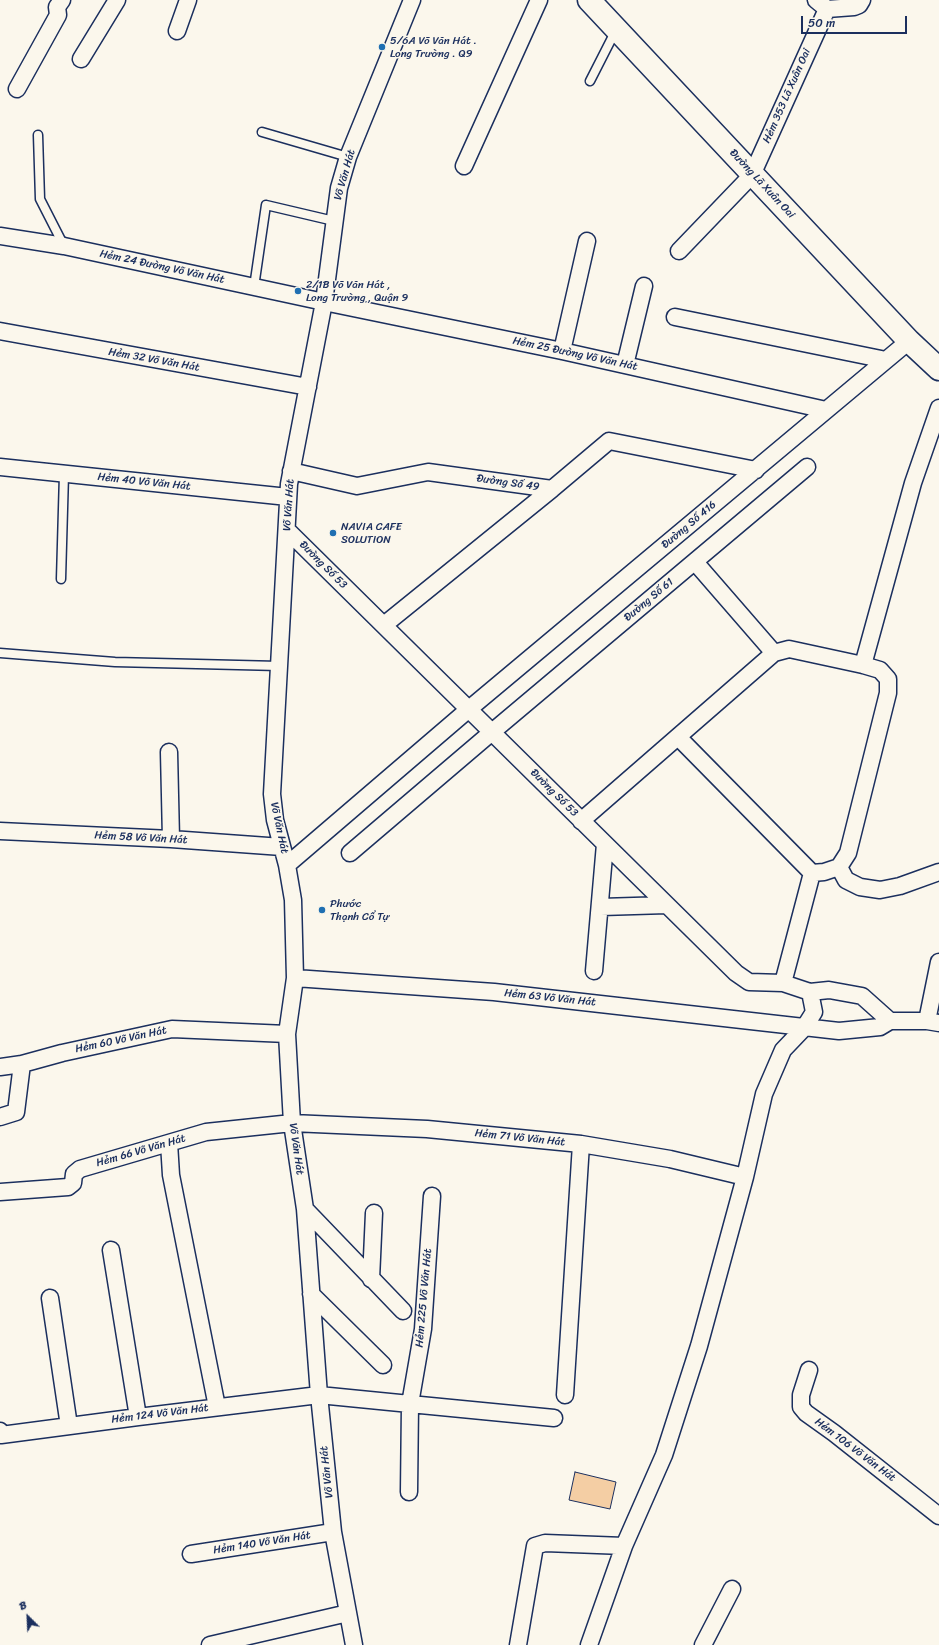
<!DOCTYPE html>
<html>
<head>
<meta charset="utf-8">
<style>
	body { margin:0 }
	#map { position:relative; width:939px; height:1645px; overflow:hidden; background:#fbf7ec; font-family:Sriracha,sans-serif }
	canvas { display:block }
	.north { position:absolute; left:8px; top:1597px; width:40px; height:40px; -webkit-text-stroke:3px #fbf7ec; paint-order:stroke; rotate:336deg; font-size:11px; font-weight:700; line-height:16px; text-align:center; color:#1b2f5e }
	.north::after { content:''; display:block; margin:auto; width:14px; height:18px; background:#1b2f5e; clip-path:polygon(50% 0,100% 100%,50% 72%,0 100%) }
	.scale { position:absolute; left:801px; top:16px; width:106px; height:18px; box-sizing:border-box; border:2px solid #1b2f5e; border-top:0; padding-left:5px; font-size:12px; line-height:14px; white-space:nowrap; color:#1b2f5e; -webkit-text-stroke:3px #fbf7ec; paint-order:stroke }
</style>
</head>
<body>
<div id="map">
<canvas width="939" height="1645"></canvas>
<div class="north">B</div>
<div class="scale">50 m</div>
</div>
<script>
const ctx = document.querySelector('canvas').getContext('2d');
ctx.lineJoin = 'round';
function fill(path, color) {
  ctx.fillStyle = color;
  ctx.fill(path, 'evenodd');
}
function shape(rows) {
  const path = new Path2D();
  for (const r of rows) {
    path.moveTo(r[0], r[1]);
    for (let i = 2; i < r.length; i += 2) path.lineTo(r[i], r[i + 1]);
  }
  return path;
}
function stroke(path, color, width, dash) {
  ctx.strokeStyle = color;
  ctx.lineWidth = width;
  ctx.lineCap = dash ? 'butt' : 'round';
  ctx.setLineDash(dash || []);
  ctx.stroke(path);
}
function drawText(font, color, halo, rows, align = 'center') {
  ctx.font = font + ' Sriracha,sans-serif';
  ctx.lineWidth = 3;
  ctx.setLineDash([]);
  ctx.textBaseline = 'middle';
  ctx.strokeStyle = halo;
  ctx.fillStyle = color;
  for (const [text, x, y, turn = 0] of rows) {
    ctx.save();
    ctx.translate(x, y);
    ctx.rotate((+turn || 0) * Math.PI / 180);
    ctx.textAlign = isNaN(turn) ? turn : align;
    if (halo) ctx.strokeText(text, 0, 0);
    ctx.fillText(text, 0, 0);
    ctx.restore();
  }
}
const building = shape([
	[575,1472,616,1482,610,1509,569,1500,575,1472]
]);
fill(building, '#f4cea4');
stroke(building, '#1b2f5e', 1);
const service = shape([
	[590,81,616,30],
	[262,132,348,157],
	[38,135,40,199,64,246],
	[254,287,266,205,334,221],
	[61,579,64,474],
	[0,653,115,662,279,666]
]);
const minor = shape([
	[827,9,854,7,859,5,862,0],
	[177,31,188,0],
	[81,59,117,0],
	[17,89,58,15,57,7,62,0],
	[464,166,539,0],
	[0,236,64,246,324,302,562,351,826,410],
	[679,251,752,175,827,9,816,0],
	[675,317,886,360],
	[0,331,308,387],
	[562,351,587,241],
	[625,365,644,286],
	[0,467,288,497],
	[291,471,357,486,428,472,552,489,609,441,756,470],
	[287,530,736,973,749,982,783,983,810,992,814,1012,804,1028,783,1050,764,1094,745,1177,699,1346,664,1455,624,1546,589,1645],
	[695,562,774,653],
	[384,625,552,489],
	[863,665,913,483,939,408],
	[169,752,171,839],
	[581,821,774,653,789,649,863,665,880,670,888,679,888,693,848,853,839,867,824,872,812,873,678,737],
	[0,831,171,839,282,847],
	[350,853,492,732,807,467],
	[287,865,469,709,909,341],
	[839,867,846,880,860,887,880,890,900,886,939,872],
	[601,907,667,905],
	[594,971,605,844],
	[295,978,494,992,839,1031,880,1027,890,1021],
	[783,983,812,873],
	[810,992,829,990,862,996,890,1021,927,1021,939,1023],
	[927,1021,939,962],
	[0,1067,22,1064],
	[0,1117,16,1112,22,1064,62,1053,172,1029,287,1034],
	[169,1143,171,1175,217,1407],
	[0,1192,68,1187,73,1183,74,1174,80,1169,206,1132,292,1123,427,1129,581,1144,670,1159,745,1177],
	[305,1209,403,1311],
	[111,1250,138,1417],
	[371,1279,374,1213],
	[311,1294,383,1365],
	[50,1298,69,1426],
	[809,1370,801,1395,801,1407,806,1413,834,1433,939,1516],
	[565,1395,581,1144],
	[0,1431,1,1435,138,1417,319,1395,410,1404,423,1329,432,1196],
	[409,1492,410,1404,554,1418],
	[191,1554,333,1532],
	[210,1645,348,1613],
	[354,1645,333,1532,319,1395,305,1209,292,1123,287,1034,295,978,293,900,287,865,275,820,272,794,289,484,324,302,339,188,348,157,412,0],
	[518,1645,535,1546,545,1543,624,1546],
	[703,1645,732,1589]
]);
const secondary = shape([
	[589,0,909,341,939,369]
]);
stroke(service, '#1b2f5e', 11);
stroke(minor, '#1b2f5e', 19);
stroke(secondary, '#1b2f5e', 25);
stroke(service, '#fbf7ec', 8);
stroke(minor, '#fbf7ec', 16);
stroke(secondary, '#fbf7ec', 22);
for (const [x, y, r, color] of [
	[382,47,4,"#1f6fb2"],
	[298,291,4,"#1f6fb2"],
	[333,533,4,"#1f6fb2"],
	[322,910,4,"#1f6fb2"]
]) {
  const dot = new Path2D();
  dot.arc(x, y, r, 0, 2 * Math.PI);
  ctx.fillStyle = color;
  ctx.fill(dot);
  stroke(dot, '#fbf7ec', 1.5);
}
drawText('11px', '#1b2f5e', '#fbf7ec', [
	["5/6A Võ Văn Hát .",390,41],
	["Long Trường . Q9",390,54],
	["2/1B Võ Văn Hát ,",306,285],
	["Long Trường , Quận 9",306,298],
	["NAVIA CAFE",341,527],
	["SOLUTION",341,540],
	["Phước",330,904],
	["Thạnh Cổ Tự",330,917]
], 'left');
drawText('11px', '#1b2f5e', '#fbf7ec', [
	["Hẻm 353 Lã Xuân Oai",787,96,-66],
	["Võ Văn Hát",345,175,-74],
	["Đường Lã Xuân Oai",762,184,47],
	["Hẻm 24 Đường Võ Văn Hát",162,267,12],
	["Hẻm 25 Đường Võ Văn Hát",575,354,12],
	["Hẻm 32 Võ Văn Hát",154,360,10],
	["Hẻm 40 Võ Văn Hát",144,482,6],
	["Đường Số 49",508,483,8],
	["Võ Văn Hát",289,505,-86],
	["Đường Số 416",689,525,-40],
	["Đường Số 53",323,565,45],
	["Đường Số 61",649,600,-40],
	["Đường Số 53",554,793,45],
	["Võ Văn Hát",279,828,78],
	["Hẻm 58 Võ Văn Hát",141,838,3],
	["Hẻm 63 Võ Văn Hát",550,998,6],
	["Hẻm 60 Võ Văn Hát",121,1040,-12],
	["Hẻm 71 Võ Văn Hát",520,1138,6],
	["Võ Văn Hát",296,1149,82],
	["Hẻm 66 Võ Văn Hát",141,1151,-16],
	["Hẻm 225 Võ Văn Hát",424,1298,-85],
	["Hẻm 124 Võ Văn Hát",160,1414,-7],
	["Hẻm 106 Võ Văn Hát",855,1450,37],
	["Võ Văn Hát",327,1472,-96],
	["Hẻm 140 Võ Văn Hát",262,1543,-9]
]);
</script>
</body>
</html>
